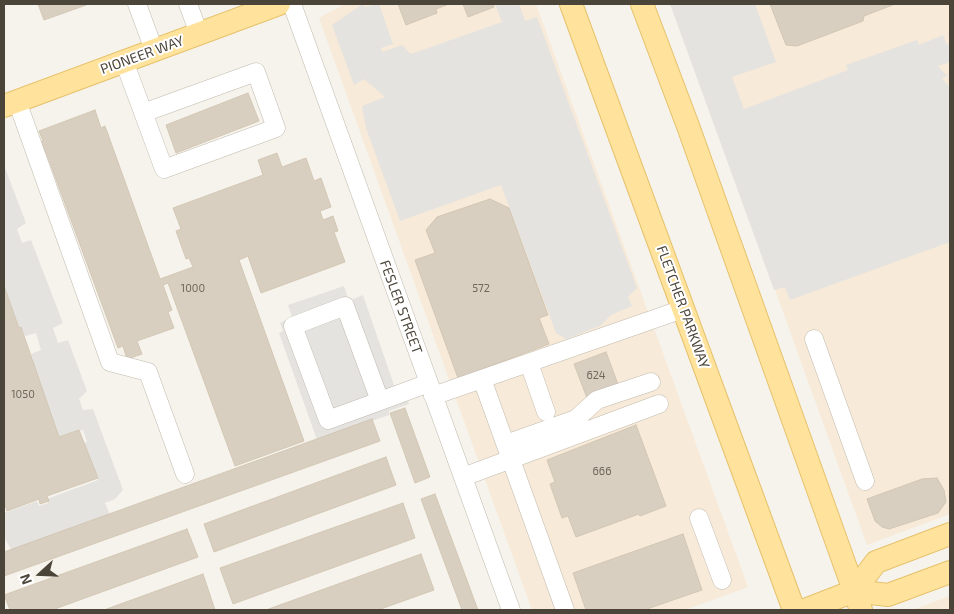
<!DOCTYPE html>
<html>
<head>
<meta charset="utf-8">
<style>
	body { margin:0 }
	#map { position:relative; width:954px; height:614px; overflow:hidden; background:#f6f3ec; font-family:"Exo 2",sans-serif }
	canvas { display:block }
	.frame { position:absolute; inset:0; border:5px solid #4b4439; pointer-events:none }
	.north { position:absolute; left:15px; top:549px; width:50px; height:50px; -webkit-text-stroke:4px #fff; paint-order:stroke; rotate:250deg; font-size:14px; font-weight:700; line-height:20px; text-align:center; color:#4b4439 }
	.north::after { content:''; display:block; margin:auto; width:18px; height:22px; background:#4b4439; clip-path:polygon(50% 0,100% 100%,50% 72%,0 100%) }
</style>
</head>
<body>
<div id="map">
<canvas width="954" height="614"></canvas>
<div class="frame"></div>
<div class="north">N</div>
</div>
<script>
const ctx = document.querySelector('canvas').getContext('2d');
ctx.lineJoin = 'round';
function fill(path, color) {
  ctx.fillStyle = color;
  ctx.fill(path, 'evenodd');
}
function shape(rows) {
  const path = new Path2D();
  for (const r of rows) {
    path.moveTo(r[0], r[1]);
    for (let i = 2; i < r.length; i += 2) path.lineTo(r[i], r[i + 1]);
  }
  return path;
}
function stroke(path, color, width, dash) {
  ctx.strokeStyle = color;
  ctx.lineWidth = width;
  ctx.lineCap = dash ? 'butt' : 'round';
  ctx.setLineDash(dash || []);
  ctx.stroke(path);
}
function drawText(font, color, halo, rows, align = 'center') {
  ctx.font = font + ' "Exo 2",sans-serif';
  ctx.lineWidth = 4;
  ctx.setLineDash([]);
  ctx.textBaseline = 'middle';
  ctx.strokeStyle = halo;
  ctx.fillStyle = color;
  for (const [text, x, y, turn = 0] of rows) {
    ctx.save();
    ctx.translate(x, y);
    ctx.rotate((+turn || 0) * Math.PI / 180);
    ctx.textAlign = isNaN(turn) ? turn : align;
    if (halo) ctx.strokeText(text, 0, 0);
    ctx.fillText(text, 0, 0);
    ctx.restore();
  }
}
fill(shape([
	[345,4,536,4,748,587,685,610,532,610,319,18],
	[672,4,950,4,950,514,867,545],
	[950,596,950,610,912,610]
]), '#f7ead8');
fill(shape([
	[363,4,365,7,379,4,393,44,381,48,382,52,402,45,411,54,502,22,495,4,519,4,525,21,537,17,637,288,628,297,632,306,611,315,600,326,566,339,556,333,501,185,400,221,366,128,362,106,385,97,364,79,354,85,332,25],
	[670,4,755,4,776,62,732,77,744,109,848,70,846,65,917,40,919,45,943,35,947,45,950,43,950,62,938,66,947,76,942,78,950,88,950,242,790,300,785,287,774,290],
	[4,165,26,223,17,229,22,243,31,240,63,323,53,328,58,343,68,340,87,391,79,399,83,410,93,409,123,490,115,499,105,503,110,515,12,551,4,537,4,513,37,501,39,506,48,503,47,499,98,480,84,443,87,442,83,430,59,437,31,360,33,359,31,354,41,350,36,333,25,336,22,329,20,330,4,286],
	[344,286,348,298,353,299,363,295,395,388,404,388,409,404,389,411,389,415,317,440,279,333,283,331,280,323,292,317,288,305]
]), '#e5e3e0');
const building = shape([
	[38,4,89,4,44,20,38,4],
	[398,4,449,4,436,9,437,13,406,25,398,4],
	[463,4,493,4,494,7,468,17,463,4],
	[770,4,895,4,864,16,863,21,797,46,786,45,770,4],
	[248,93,259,121,176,153,166,125,248,93],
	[95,110,101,128,105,126,160,279,193,267,189,258,186,259,176,231,181,229,173,208,263,175,258,160,277,153,282,167,306,158,314,181,321,178,331,207,320,211,323,220,333,216,338,231,334,232,345,262,261,293,248,256,239,260,304,441,235,466,168,283,163,285,172,310,168,312,174,328,137,341,142,354,127,359,123,346,118,348,46,152,42,153,38,143,43,141,39,131,95,110],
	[490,199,509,208,548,315,539,318,549,344,458,378,415,260,435,253,426,230,437,217,490,199],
	[4,286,19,328,21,327,59,437,79,430,98,478,47,496,49,501,40,504,39,499,7,511,4,502,4,286],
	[606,352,619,387,587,398,574,364,606,352],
	[405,408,430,477,415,483,390,413,405,408],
	[372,419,380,441,4,576,4,552,372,419],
	[636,425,666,506,640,516,639,514,576,537,568,516,562,518,550,484,555,482,547,460,636,425],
	[386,457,396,485,214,552,204,524,386,457],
	[937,478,944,490,946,502,938,513,889,529,882,527,875,521,867,499,922,479,937,478],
	[435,494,478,610,462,610,421,499,435,494],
	[403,503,415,538,233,604,220,568,403,503],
	[187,529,198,557,52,610,10,610,4,595,187,529],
	[683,534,702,590,644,610,586,610,573,573,683,534],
	[421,554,434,590,378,610,266,610,421,554],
	[203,574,215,610,104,610,203,574]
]);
fill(building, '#d8cfc1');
stroke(building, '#d3c7b4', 1);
const minor = shape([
	[137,4,154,50],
	[188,4,199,34],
	[292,4,511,610],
	[124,61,164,169,276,128,256,72,143,113],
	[17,101,110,362,148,372,185,474],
	[814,339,865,481],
	[529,363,546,412],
	[482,379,565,610],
	[433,396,683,309],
	[380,401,345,306,293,326,328,420,380,401,429,383],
	[506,444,576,419,597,400,651,382],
	[463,477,659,404],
	[699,518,722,580]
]);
const major = shape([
	[571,4,794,610],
	[642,4,688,126,861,610],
	[4,106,279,4],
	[854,591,876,562,950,534],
	[805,610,854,591,888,595,950,572]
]);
stroke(minor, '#c2bbae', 19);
stroke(major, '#e6c16a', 24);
stroke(minor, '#fff', 18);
stroke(major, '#ffe39c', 22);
drawText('11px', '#6e675b', null, [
	["1000",193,288],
	["572",481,288],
	["624",596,375],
	["1050",23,394],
	["666",602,471]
]);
drawText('14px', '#4b4439', '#fff', [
	["PIONEER WAY",142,55,-20],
	["FESLER STREET",401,307,70],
	["FLETCHER PARKWAY",683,307,70]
]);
</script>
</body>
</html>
